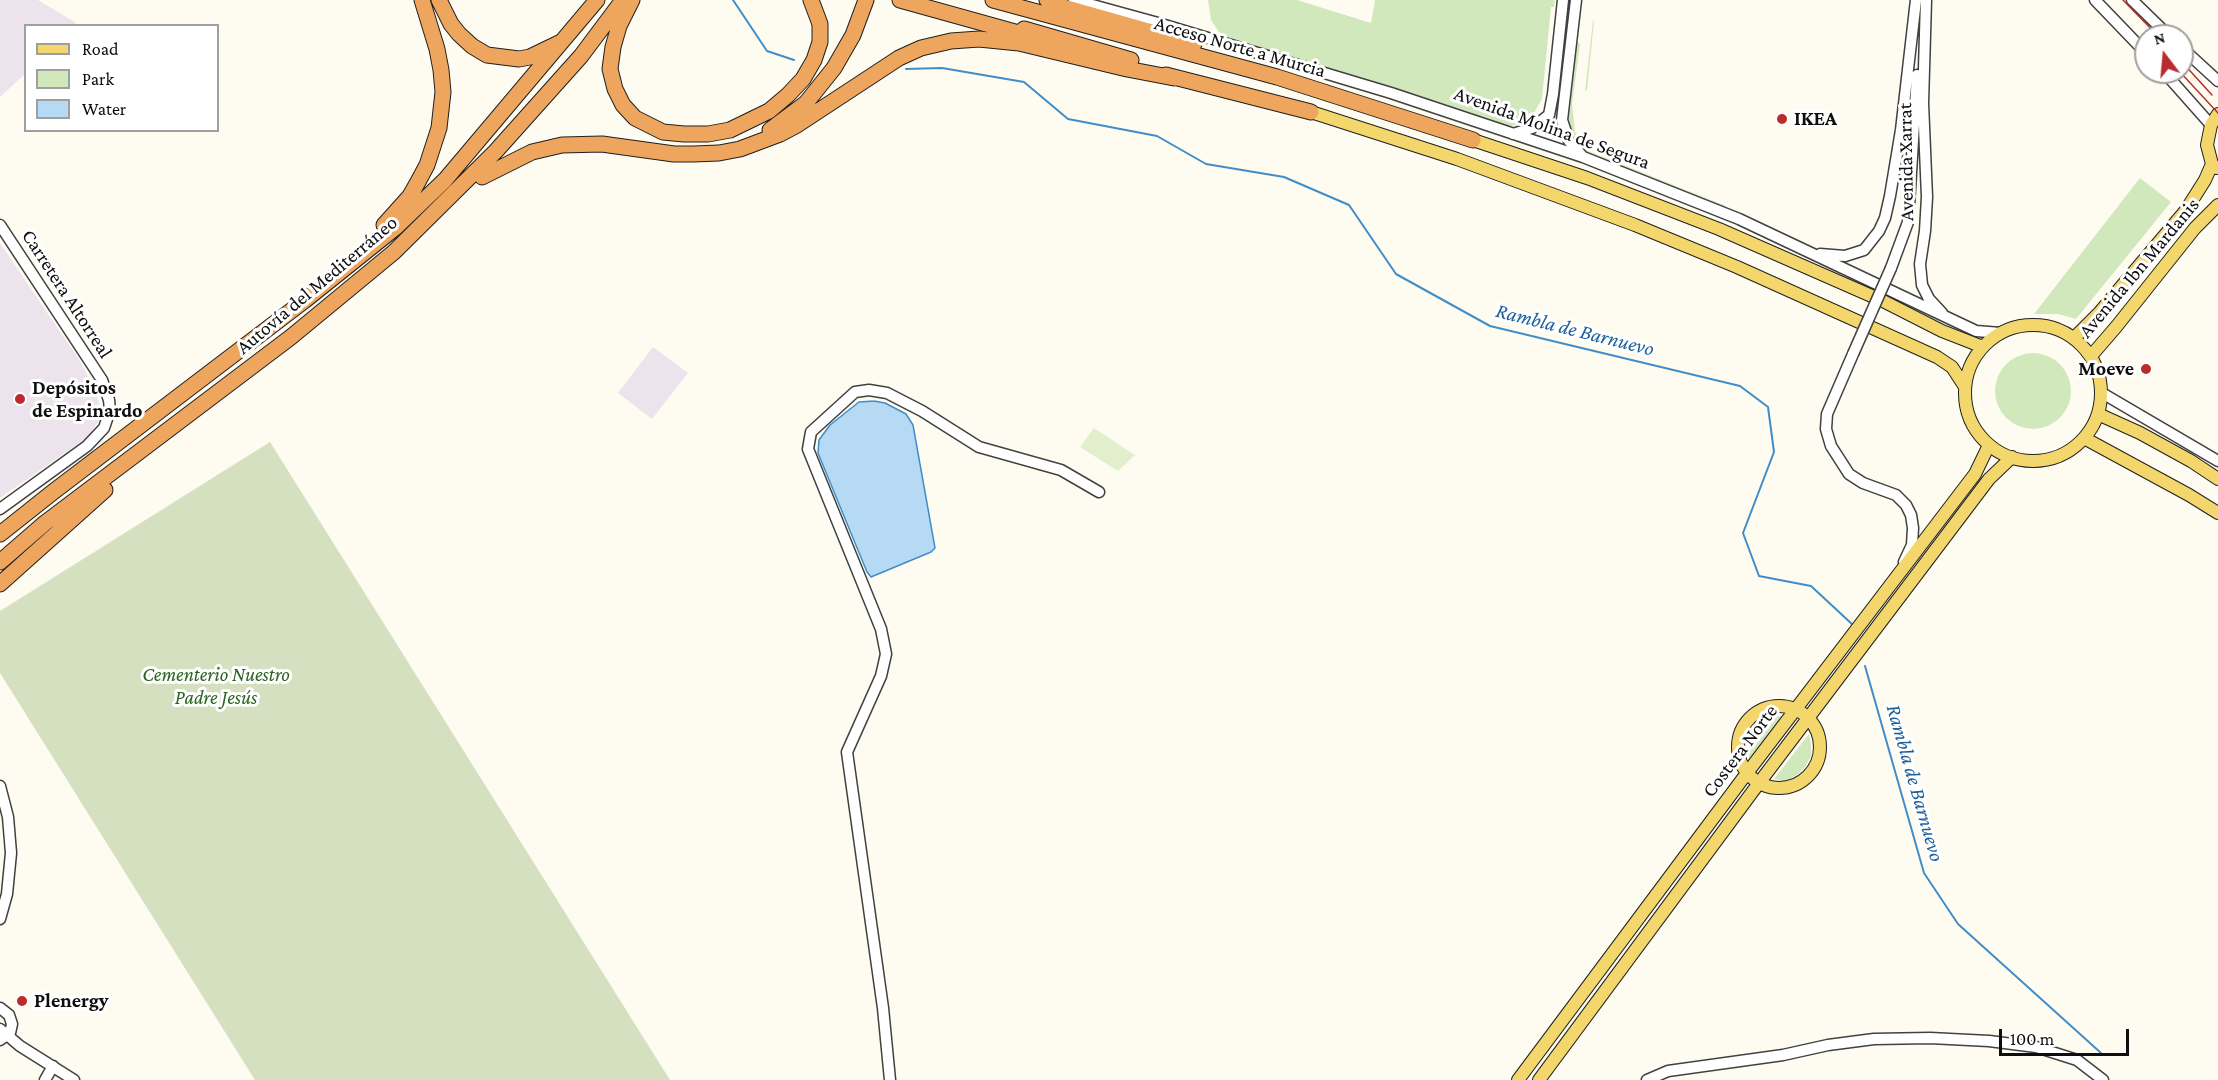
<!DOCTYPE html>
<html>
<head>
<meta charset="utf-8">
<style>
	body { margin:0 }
	#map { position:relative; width:2218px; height:1080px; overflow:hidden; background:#fefcf0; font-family:"Crimson Pro",serif }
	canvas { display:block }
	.legend { position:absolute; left:24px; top:24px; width:195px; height:108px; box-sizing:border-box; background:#fff; border:2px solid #9f9f9f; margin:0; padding:8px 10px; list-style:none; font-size:18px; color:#0e0e0e }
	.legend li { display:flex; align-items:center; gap:12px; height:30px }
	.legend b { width:30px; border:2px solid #9f9f9f }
	.north { position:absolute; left:2134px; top:24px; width:60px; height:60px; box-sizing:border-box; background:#fff; border:2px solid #9f9f9f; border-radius:50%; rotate:344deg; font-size:16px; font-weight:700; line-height:24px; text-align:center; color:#0e0e0e }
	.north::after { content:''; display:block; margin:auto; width:21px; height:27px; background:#b92c2d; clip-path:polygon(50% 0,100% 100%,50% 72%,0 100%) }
	.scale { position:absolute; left:1999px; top:1029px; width:130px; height:27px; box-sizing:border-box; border:3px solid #0e0e0e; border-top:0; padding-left:8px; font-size:18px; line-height:21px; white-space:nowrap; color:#0e0e0e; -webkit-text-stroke:4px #fff; paint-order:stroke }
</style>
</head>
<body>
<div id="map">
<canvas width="2218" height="1080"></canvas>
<ul class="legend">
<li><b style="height:8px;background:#f3d76c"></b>Road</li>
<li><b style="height:16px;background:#d0e8bb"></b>Park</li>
<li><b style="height:16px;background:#b7daf4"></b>Water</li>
</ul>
<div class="north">N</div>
<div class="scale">100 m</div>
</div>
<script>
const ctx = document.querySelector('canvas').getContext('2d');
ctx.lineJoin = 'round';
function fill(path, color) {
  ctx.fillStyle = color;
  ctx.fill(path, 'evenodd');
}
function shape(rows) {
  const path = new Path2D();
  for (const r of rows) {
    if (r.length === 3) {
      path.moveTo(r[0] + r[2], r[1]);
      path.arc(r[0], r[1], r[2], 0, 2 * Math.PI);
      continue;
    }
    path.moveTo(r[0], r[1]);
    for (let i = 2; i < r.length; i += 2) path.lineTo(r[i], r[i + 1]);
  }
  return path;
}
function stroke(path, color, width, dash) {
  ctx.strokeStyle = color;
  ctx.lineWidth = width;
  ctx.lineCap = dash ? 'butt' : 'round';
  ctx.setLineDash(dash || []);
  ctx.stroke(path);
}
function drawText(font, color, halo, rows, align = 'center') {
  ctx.font = font + ' "Crimson Pro",serif';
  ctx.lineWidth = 6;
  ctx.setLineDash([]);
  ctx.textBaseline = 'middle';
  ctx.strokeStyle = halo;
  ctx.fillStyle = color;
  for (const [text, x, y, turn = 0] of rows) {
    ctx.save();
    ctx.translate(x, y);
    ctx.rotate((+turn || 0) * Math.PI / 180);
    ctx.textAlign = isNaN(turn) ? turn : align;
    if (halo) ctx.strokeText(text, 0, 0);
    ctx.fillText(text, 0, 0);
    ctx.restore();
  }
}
fill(shape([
	[0,0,38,0,76,23,74,25,26,26,25,74,0,97],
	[0,243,80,361,94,388,101,408,99,420,88,437,0,498],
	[653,347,688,373,652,419,618,393]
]), '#ece3ec');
fill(shape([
	[1208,0,1297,0,1371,23,1375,0,1555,0,1554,7,1551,7,1542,99,1530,120,1520,125,1509,126,1229,37,1219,32,1211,20],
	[1593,20,1594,21,1587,90,1585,92],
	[1577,41,1580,44,1572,104,1575,132,1588,151,1726,206,1720,208,1583,152,1570,131,1566,113,1574,43],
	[2140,178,2171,202,2076,319,2058,314,2034,314],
	[2033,391,38],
	[1775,716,1785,716,1750,761,1748,752,1748,741,1753,728,1762,721],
	[1809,734,1811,744,1811,756,1805,767,1797,775,1785,781,1774,779]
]), '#d0e8bb');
fill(shape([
	[270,442,670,1080,255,1080,0,673,0,611]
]), '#d5e0c1');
fill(shape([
	[1094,428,1135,455,1118,471,1080,447]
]), '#e2efcc');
const water = shape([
	[874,401,885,403,906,414,913,425,935,548,931,552,871,577,867,572,818,453,819,440,830,425,859,402,874,401]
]);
fill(water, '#b7daf4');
stroke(water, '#418dc8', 1.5);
stroke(shape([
	[733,0,767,51,794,60],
	[906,69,942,68,1024,82,1068,119,1157,136,1206,164,1284,177,1349,205,1396,274,1490,326,1740,386,1768,407,1774,452,1743,533,1759,576,1811,586,1853,625],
	[1865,666,1924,873,1958,924,2101,1053]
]), '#418dc8', 2);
const minor = shape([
	[1074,0,1158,23,1391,93,1583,157,1739,219,1976,331,2001,333],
	[1576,0,1562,120,1569,141,1583,157],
	[1926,0,1923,103,1927,197,1925,231,1920,264,1922,285,1929,299,1942,313],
	[2095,0,2146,53],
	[2132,0,2169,36],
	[2182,48,2218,81],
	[2164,72,2211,125],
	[1513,134,1532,128,1549,115,1553,94,1563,0],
	[0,225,102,380,109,400,110,410,104,428,87,446,0,509],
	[1820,254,1845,256,1864,250,1879,231,1885,218,1890,196,1901,130,1916,0],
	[1891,268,1908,222,1917,75],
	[1853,354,1827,414,1826,429,1831,446,1849,474,1863,483,1896,495,1906,505,1911,515,1913,528,1912,545,1904,562],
	[2102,393,2218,461],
	[0,786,8,817,11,853,7,894,0,919],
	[0,1008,9,1015,12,1024,10,1033,0,1040],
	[0,1029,20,1046,74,1080],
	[45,1080,53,1066],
	[890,1080,883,1008,847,752,881,676,886,654,881,629,808,449,811,432,855,392,869,390,887,393,922,411,979,447,1061,470,1099,492],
	[1647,1080,1668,1071,1783,1055,1828,1045,1874,1039,1930,1038,1989,1041,2036,1047,2077,1060,2103,1080]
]);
const major = shape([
	[1311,112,1457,159,1635,225,1737,267,1937,357,1952,367,1965,387],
	[1473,140,1587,178,1719,229,1883,301,1942,331,1983,347],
	[2216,168,2212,164,2207,145,2211,125,2218,114],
	[2033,393,68],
	[2074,338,2099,313,2186,210,2205,180,2212,164],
	[2091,356,2116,327,2195,228,2218,205],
	[2098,414,2140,433,2191,461,2218,479],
	[2084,438,2189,495,2218,513],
	[1779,747,41],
	[1518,1080,1747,773,1975,474,1989,445],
	[1539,1080,1759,783,1989,479,2012,457]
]);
const highway = shape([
	[439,0,451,24,459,34,472,46,487,55,519,59,530,57,559,43],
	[632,0,619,26,613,47,610,69,615,89,623,105,635,118,663,132,684,134,708,134,730,130,769,111,788,95,803,79,814,60,820,42,820,24,811,0],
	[900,0,1033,37],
	[993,0,1277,77,1473,140],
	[1047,0,1060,6,1194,44],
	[1024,29,1131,60],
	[1166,75,1311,112],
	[770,130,806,103,834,68,853,35,866,0],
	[482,177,532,152,562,145,602,144,674,154,693,154,719,153,740,149,780,134,797,125,899,58,921,48,951,41,979,39,1019,43,1127,69,1174,78],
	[384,225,410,196,419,180,427,165,439,128,443,92,441,70,437,49,422,0],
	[0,534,53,492,304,301,395,228,445,180,597,0],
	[0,562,45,523,291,337,394,252,496,151,581,56,623,0],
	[0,584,105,490]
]);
stroke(minor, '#414141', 13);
stroke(major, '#1f1f1f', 14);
stroke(highway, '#1f1f1f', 17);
stroke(minor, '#fff', 10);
stroke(major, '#f3d76c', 12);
stroke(highway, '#eea55e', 15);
stroke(shape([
	[2123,0,2158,36],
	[2182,62,2212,95],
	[2180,72,2218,113]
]), '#b92c2d', 1.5);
const minorBridge = shape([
	[1853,354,1891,268]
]);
stroke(minorBridge, '#414141', 13, []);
stroke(minorBridge, '#fff', 10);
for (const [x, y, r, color] of [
	[1782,119,6,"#b92c2d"],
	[2146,369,6,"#b92c2d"],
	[20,399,6,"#b92c2d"],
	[22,1001,6,"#b92c2d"]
]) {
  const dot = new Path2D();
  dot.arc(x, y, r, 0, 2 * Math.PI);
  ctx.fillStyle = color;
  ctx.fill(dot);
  stroke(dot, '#fff', 2);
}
drawText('20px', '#0e0e0e', '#fff', [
	["Acceso Norte a Murcia",1240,47,16],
	["Avenida Molina de Segura",1552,128,20],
	["Avenida Xarrat",1906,162,-91],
	["Avenida Ibn Mardanis",2139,268,-50],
	["Autovía del Mediterráneo",317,285,-40],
	["Carretera Altorreal",67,294,57],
	["Costera Norte",1740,751,-53]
]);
drawText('bold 20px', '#0e0e0e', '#fff', [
	["IKEA",1794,119],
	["Moeve",2134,369,"right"],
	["Depósitos",32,388],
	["de Espinardo",32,411],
	["Plenergy",34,1001]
], 'left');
drawText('italic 20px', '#2c6321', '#fff', [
	["Cementerio Nuestro",216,675],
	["Padre Jesús",216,698]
]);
drawText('italic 21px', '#1c5f9b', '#fff', [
	["Rambla de Barnuevo",1575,330,14],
	["Rambla de Barnuevo",1915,783,74]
]);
</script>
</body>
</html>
